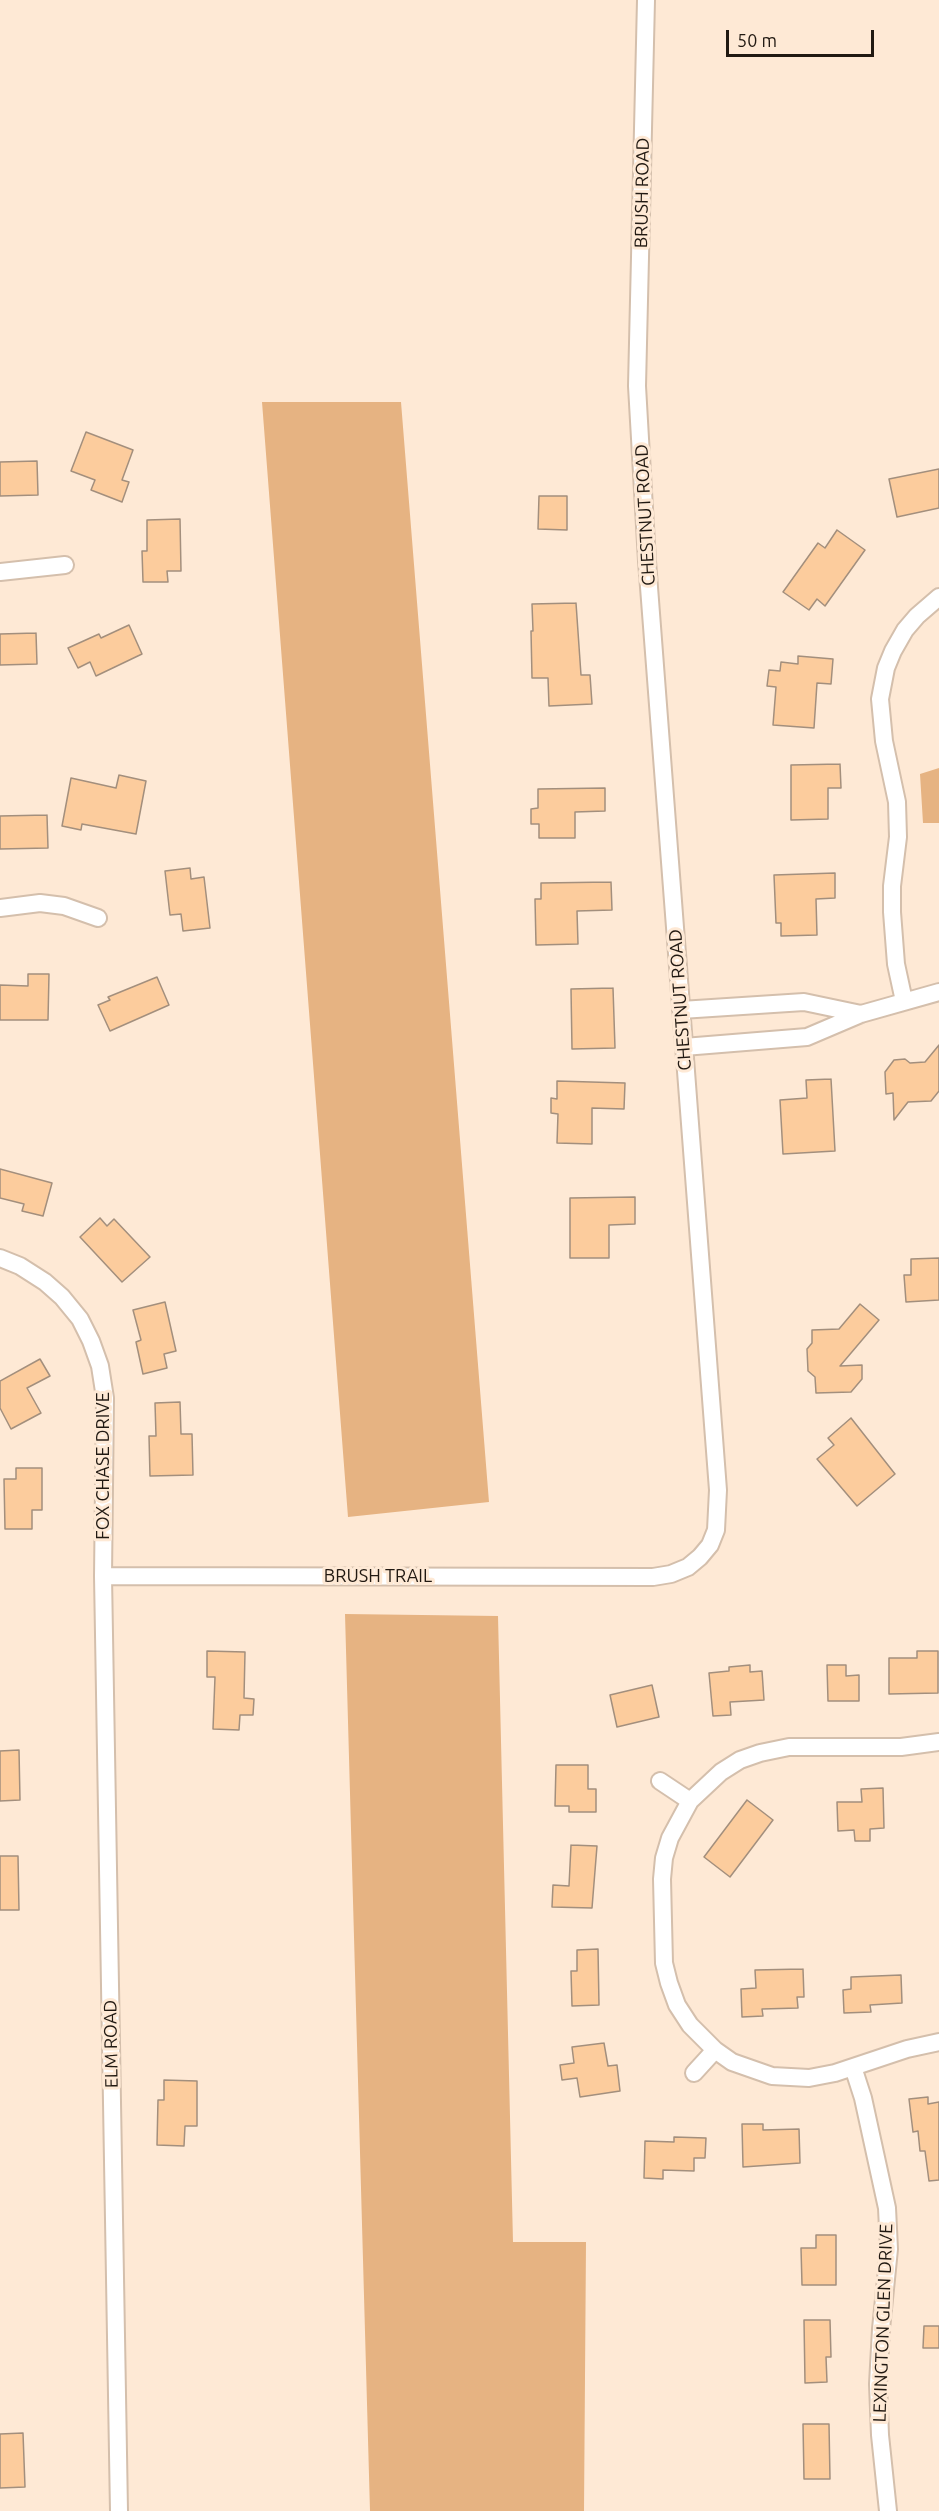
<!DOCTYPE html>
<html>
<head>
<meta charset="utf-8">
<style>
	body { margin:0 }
	#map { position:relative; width:939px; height:2511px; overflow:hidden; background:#fee9d5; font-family:Ubuntu,sans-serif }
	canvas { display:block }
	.scale { position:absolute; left:726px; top:30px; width:148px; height:27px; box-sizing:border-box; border:3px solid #211912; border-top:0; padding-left:8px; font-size:18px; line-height:21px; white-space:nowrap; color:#211912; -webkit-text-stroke:4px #fee9d5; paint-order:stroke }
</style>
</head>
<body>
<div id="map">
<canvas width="939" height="2511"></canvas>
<div class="scale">50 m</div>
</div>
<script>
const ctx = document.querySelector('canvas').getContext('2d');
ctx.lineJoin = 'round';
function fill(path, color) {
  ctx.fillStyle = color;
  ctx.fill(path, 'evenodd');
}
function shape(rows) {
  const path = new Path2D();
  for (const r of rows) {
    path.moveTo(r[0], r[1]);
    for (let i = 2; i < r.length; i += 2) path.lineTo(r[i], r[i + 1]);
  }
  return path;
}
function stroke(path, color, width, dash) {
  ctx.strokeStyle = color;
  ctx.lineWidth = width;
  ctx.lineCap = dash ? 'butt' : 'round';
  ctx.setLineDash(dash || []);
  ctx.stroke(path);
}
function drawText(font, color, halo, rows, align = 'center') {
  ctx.font = font + ' Ubuntu,sans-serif';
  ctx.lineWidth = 6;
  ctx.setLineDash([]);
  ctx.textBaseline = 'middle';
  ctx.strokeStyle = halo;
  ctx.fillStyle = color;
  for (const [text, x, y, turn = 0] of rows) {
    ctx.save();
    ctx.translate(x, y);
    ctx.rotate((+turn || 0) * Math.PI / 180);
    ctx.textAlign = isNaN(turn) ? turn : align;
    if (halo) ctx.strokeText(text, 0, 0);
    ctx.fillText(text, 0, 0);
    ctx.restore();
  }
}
fill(shape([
	[262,402,401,402,489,1502,348,1517],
	[939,768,939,823,923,823,920,774],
	[345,1614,498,1616,513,2242,586,2242,584,2511,370,2511]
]), '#e6b382');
const building = shape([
	[86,432,133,450,122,480,129,482,122,502,91,490,95,480,71,471,86,432],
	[37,461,38,495,0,496,0,462,37,461],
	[939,469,939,508,897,517,889,479,939,469],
	[539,496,567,496,567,530,538,529,539,496],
	[180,519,181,571,167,571,168,582,143,582,142,551,147,551,147,520,180,519],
	[837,530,865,550,825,606,817,599,809,610,783,592,818,543,825,548,837,530],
	[576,603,581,675,590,675,592,704,549,706,548,678,532,678,531,631,533,631,532,604,576,603],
	[129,625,142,654,96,676,90,662,78,668,68,648,99,634,101,638,129,625],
	[36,633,37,664,0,665,0,634,36,633],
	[798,656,833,659,831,684,817,683,814,728,773,725,776,687,767,686,769,670,780,671,781,662,798,664,798,656],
	[840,764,841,788,828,788,828,819,791,820,791,765,840,764],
	[119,775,146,781,136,834,82,824,81,830,62,826,71,778,116,788,119,775],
	[605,788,605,811,575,812,575,838,539,838,539,824,531,824,531,809,538,808,538,789,605,788],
	[47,815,48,848,0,849,0,816,47,815],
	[190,868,191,879,204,877,210,928,183,931,181,914,170,915,165,871,190,868],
	[835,873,835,898,816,899,817,935,781,936,781,923,776,923,774,875,835,873],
	[611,882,612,910,577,911,578,944,536,945,535,899,541,899,541,883,611,882],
	[28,974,49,974,48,1020,0,1020,0,985,28,986,28,974],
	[157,977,169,1005,110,1031,98,1005,110,1000,108,997,157,977],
	[613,988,615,1048,572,1049,571,989,613,988],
	[939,1045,939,1091,931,1101,908,1102,894,1120,893,1093,886,1094,885,1072,894,1060,905,1059,910,1063,925,1062,939,1045],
	[831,1079,835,1151,783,1154,780,1100,807,1098,806,1080,831,1079],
	[557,1081,625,1083,624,1109,592,1108,592,1144,557,1143,558,1114,551,1113,551,1098,557,1099,557,1081],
	[0,1169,52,1183,43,1216,22,1211,24,1204,0,1198,0,1169],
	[635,1197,635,1224,609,1225,609,1258,570,1258,570,1198,635,1197],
	[100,1218,107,1226,114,1219,150,1257,122,1282,80,1237,100,1218],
	[939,1258,939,1300,906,1302,904,1275,911,1275,911,1259,939,1258],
	[165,1302,176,1351,164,1354,167,1368,143,1374,136,1342,141,1340,133,1310,165,1302],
	[860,1304,879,1320,840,1366,862,1365,862,1379,851,1392,816,1393,815,1377,808,1371,807,1349,812,1343,812,1330,839,1329,860,1304],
	[40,1359,50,1376,27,1388,41,1413,11,1429,0,1408,0,1381,40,1359],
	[180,1402,181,1434,192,1434,193,1475,150,1476,149,1436,156,1436,155,1403,180,1402],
	[851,1418,895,1474,857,1506,817,1459,834,1445,828,1438,851,1418],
	[16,1468,42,1468,42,1510,32,1510,32,1529,5,1529,4,1479,16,1479,16,1468],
	[207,1651,245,1652,244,1698,254,1699,253,1715,240,1715,239,1730,213,1729,215,1677,207,1677,207,1651],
	[917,1651,938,1651,938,1693,889,1694,889,1658,917,1658,917,1651],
	[750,1665,750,1672,762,1671,764,1700,730,1702,731,1715,713,1716,709,1673,729,1671,729,1667,750,1665],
	[827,1665,846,1665,846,1676,859,1675,859,1701,828,1701,827,1665],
	[652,1685,659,1717,617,1727,610,1695,652,1685],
	[19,1750,20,1800,0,1801,0,1751,19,1750],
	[556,1765,588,1765,588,1789,596,1789,596,1812,569,1812,569,1806,555,1806,556,1765],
	[883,1788,884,1828,870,1829,870,1841,855,1841,854,1830,838,1831,837,1802,862,1802,861,1789,883,1788],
	[747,1800,773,1820,730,1877,704,1857,747,1800],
	[571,1845,597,1846,592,1908,552,1907,553,1885,569,1886,571,1845],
	[0,1856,18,1856,19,1910,0,1910,0,1856],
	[598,1949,599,2005,572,2006,571,1971,577,1971,577,1950,598,1949],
	[803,1969,804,1997,797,1997,798,2008,762,2009,763,2016,742,2017,741,1989,756,1988,755,1970,803,1969],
	[901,1975,902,2003,870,2005,871,2012,844,2013,843,1990,851,1989,851,1977,901,1975],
	[604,2043,608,2066,617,2065,620,2091,580,2097,577,2078,562,2080,560,2065,574,2063,572,2047,604,2043],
	[164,2080,197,2081,197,2126,185,2126,184,2146,157,2145,158,2100,164,2100,164,2080],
	[928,2097,928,2104,939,2102,939,2180,929,2181,925,2151,920,2151,918,2131,913,2132,909,2099,928,2097],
	[742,2124,763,2124,763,2130,799,2129,800,2163,743,2167,742,2124],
	[674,2137,706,2138,705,2158,694,2158,694,2171,663,2170,663,2179,644,2178,645,2141,674,2142,674,2137],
	[816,2235,836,2235,836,2285,802,2285,801,2248,816,2248,816,2235],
	[804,2320,830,2320,831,2357,826,2357,827,2382,805,2383,804,2320],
	[924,2326,939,2326,939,2348,923,2348,924,2326],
	[803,2424,829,2424,830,2479,804,2479,803,2424],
	[23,2433,25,2487,0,2488,0,2434,23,2433]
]);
fill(building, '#fccc9d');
stroke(building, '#a38f7d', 1.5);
const street = shape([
	[0,572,65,565],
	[0,908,40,903,64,906,98,918],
	[904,1001,896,964,892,912,892,886,898,837,897,802,884,741,880,699,886,668,893,651,905,630,917,616,939,597],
	[681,1010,804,1002,861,1014],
	[684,1047,807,1037,861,1014,939,992],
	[0,1258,20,1266,45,1282,62,1297,80,1319,91,1341,100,1366,105,1398,103,1576,119,2511],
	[103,1576,653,1577,671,1574,688,1567,700,1557,710,1545,716,1530,718,1490,647,561,637,386,646,0],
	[939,1742,901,1747,789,1747,760,1753,740,1760,721,1772,690,1801,670,1838,664,1858,662,1879,664,1963,669,1983,677,2005,690,2025,715,2050,732,2062,772,2076,809,2078,835,2073,907,2049,939,2042],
	[660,1781,690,1801],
	[853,2067,863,2098,887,2208,889,2249,881,2329,878,2384,880,2435,888,2511],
	[694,2073,715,2050]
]);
stroke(street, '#d4bfac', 20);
stroke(street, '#fff', 16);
drawText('18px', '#211912', '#fee9d5', [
	["BRUSH ROAD",642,193,-89],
	["CHESTNUT ROAD",645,515,-93],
	["CHESTNUT ROAD",680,1000,-94],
	["FOX CHASE DRIVE",103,1466,-90],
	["BRUSH TRAIL",378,1576],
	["ELM ROAD",111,2044,-91],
	["LEXINGTON GLEN DRIVE",883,2323,-88]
]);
</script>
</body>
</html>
